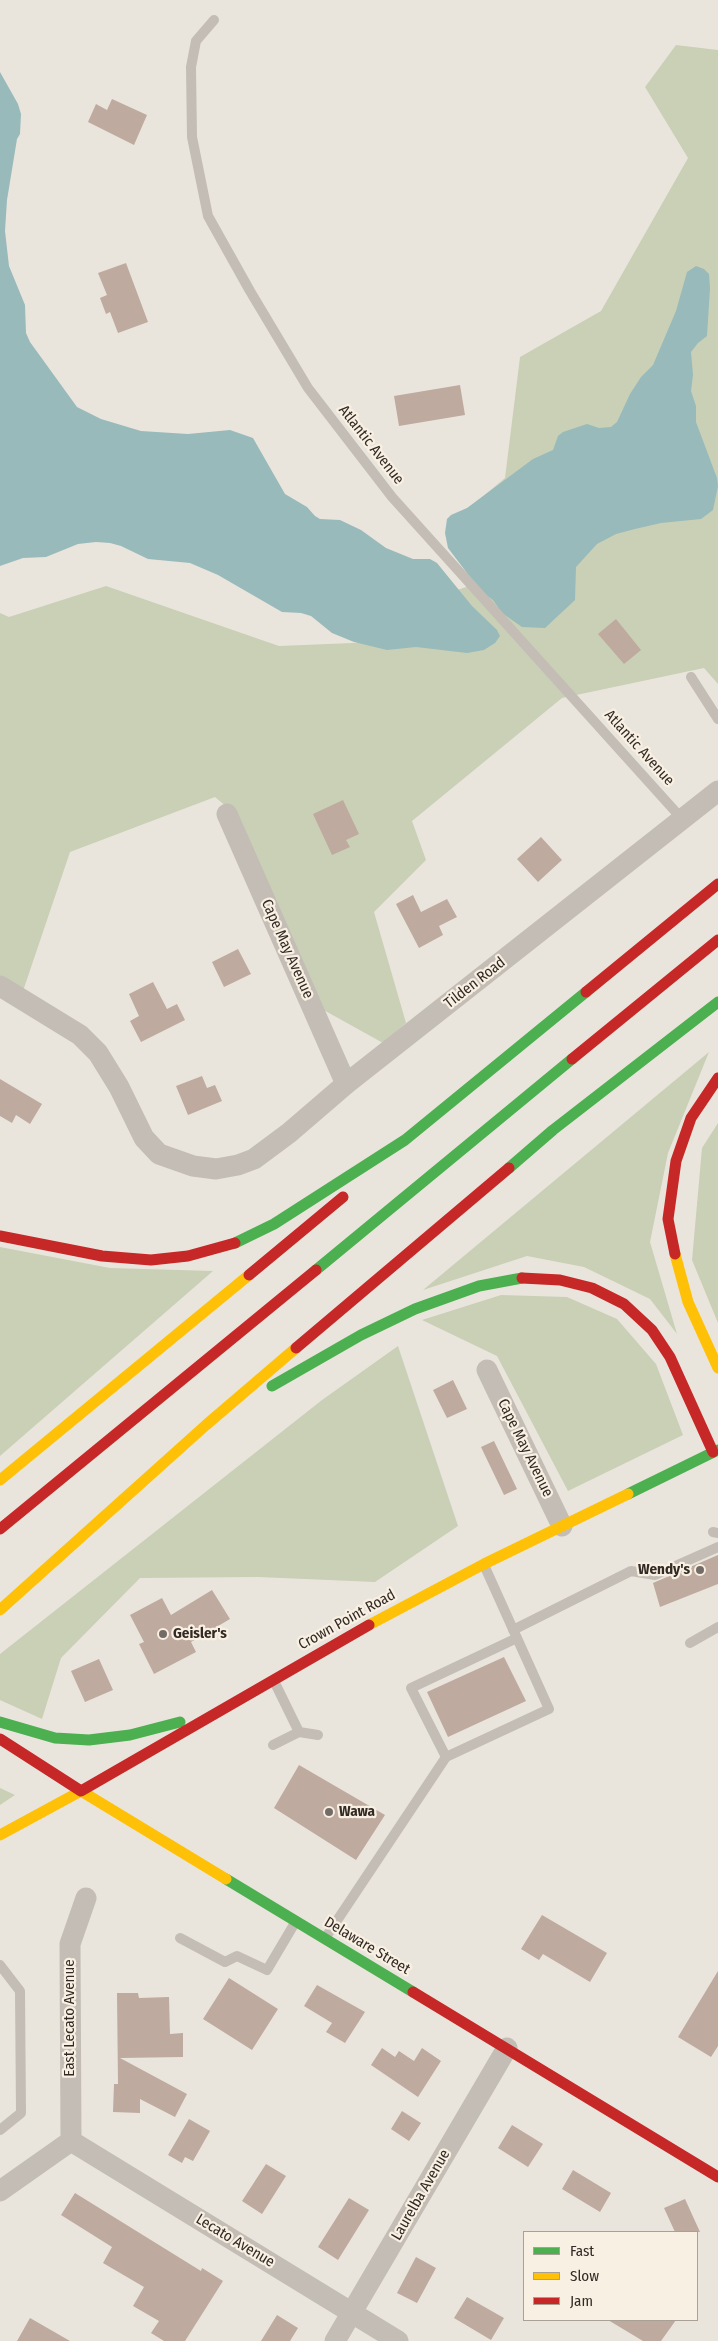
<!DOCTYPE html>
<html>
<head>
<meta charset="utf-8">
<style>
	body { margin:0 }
	#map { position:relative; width:718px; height:2341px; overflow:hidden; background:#eae5dc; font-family:"Fira Sans Condensed",sans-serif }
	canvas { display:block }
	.legend { position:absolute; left:523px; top:2231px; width:175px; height:90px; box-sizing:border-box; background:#f8f0e2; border:1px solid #a9a196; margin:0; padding:6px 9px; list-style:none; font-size:15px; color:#332a25 }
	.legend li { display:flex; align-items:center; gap:10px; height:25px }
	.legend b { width:25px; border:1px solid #a9a196 }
</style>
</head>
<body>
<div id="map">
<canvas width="718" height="2341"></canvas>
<ul class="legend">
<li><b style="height:6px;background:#4caf50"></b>Fast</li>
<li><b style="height:6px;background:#ffc107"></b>Slow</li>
<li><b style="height:6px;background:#c62828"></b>Jam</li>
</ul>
</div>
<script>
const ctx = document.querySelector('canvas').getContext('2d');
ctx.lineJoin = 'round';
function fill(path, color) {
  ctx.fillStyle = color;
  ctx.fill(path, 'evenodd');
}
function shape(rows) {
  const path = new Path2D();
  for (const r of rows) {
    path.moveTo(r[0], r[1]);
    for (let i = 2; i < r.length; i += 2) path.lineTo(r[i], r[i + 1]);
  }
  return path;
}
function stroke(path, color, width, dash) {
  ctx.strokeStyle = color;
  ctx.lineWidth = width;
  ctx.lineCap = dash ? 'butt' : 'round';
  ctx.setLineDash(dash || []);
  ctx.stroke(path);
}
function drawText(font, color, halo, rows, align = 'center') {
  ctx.font = font + ' "Fira Sans Condensed",sans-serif';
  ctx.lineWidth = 4.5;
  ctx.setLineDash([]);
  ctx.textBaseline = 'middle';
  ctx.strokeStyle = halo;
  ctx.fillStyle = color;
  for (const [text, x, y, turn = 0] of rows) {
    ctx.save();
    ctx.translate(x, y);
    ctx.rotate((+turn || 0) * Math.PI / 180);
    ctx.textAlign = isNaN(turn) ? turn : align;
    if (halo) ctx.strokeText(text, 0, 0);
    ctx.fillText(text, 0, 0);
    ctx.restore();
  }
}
fill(shape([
	[676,45,718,50,718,684,704,668,562,698,412,821,426,860,374,912,406,1023,383,1043,320,1008,240,818,215,797,70,852,22,994,0,980,0,613,9,617,106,586,279,646,499,637,445,594,472,585,446,527,505,478,520,357,601,311,688,158,645,87],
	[709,1052,668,1153,650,1242,677,1334,650,1299,584,1267,527,1256,423,1290],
	[718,1123,718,1323,692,1260,702,1148],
	[0,1247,110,1268,213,1271,0,1456],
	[501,1295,567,1297,617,1319,656,1364,683,1435,568,1491,497,1356,422,1320],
	[398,1346,458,1526,375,1582,258,1577,140,1578,61,1658,42,1719,0,1700,0,1654,322,1400],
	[0,1788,15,1795,0,1805]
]), '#c9d0b6');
fill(shape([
	[0,72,18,104,21,114,20,134,17,139,7,200,5,231,9,266,25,305,26,333,30,342,77,407,101,419,141,431,188,434,230,430,253,438,285,494,307,507,315,516,320,519,340,520,361,530,386,548,413,559,430,559,437,563,472,606,497,630,500,636,495,643,484,650,467,653,416,647,387,650,354,642,332,633,311,616,301,613,282,612,218,575,190,563,148,559,121,546,110,543,96,542,78,544,46,557,23,558,0,566],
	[696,266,704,269,709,274,710,288,707,336,698,343,691,352,693,375,691,391,696,406,696,422,717,478,718,486,713,510,701,519,661,523,635,529,616,534,597,544,576,567,575,600,545,628,522,627,502,613,493,600,472,585,467,573,448,548,445,533,447,519,451,515,467,508,533,459,553,450,558,436,563,432,587,424,599,428,611,427,617,422,630,394,641,377,653,365,676,311,687,272]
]), '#98babb');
fill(shape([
	[112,99,147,115,134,145,88,122,96,104,107,110],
	[126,263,148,322,118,333,110,312,106,314,100,298,107,295,98,273],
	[460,385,465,415,399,426,394,396],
	[616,619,641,650,624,664,598,634],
	[343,800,359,834,346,840,350,847,332,855,313,814],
	[541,837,562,860,538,882,517,859],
	[413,895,421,912,447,899,457,917,439,926,443,935,419,948,396,904],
	[238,949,251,974,224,987,212,962],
	[153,982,167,1009,177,1004,185,1020,141,1042,130,1021,139,1016,129,994],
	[202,1076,207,1088,215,1085,222,1101,188,1115,176,1086],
	[0,1079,42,1104,30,1124,16,1115,12,1123,0,1116],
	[453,1380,467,1409,447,1418,433,1390],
	[494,1441,517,1489,504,1495,481,1447],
	[718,1555,718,1584,660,1607,653,1583],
	[212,1590,230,1619,191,1642,196,1652,154,1674,139,1644,144,1642,130,1615,162,1598,171,1615],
	[504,1657,526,1701,448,1737,427,1692],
	[99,1659,113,1690,85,1702,71,1671],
	[299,1765,385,1815,356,1860,274,1808],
	[542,1915,607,1953,590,1982,543,1954,539,1960,521,1949],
	[718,1971,718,2046,711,2057,678,2037],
	[229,1978,278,2009,252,2050,203,2019],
	[317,1985,365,2012,345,2043,326,2032,332,2023,304,2006],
	[117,1993,138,1993,139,1998,169,1997,170,2034,183,2033,183,2057,120,2058,187,2094,175,2117,140,2099,140,2113,113,2112,114,2084,118,2084],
	[382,2048,395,2057,399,2051,414,2061,422,2048,441,2061,418,2097,371,2065],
	[402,2111,421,2123,409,2141,391,2129],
	[189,2119,210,2131,193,2161,185,2157,182,2163,168,2155],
	[512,2125,543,2144,528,2167,498,2148],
	[266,2164,286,2176,262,2214,242,2201],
	[573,2170,611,2193,600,2212,562,2189],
	[75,2193,201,2271,202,2268,223,2281,185,2341,164,2341,151,2333,159,2321,133,2306,144,2287,103,2263,112,2247,61,2215],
	[349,2198,369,2210,338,2260,318,2247],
	[685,2199,700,2232,675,2232,664,2208],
	[416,2257,436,2268,417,2303,397,2293],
	[467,2297,504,2318,491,2340,454,2318],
	[277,2315,298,2328,290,2341,261,2341],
	[30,2318,70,2341,17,2341],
	[608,2320,676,2320,661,2341,643,2341]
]), '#beaa9e');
stroke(shape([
	[214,20,196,41,191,67,192,137,208,216,250,291,308,388,392,497,683,820],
	[691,677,718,719],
	[713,1532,718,1533],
	[513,1630,631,1571,655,1575,718,1547],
	[690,1643,718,1627],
	[274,1681,299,1732],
	[273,1745,299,1732,318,1735],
	[446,1757,411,1688,517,1638],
	[326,1937,446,1757,549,1709,484,1565],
	[180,1938,225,1962,237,1956,267,1970,296,1921],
	[0,1965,20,1991,21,2113,0,2130]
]), '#c3bdb6', 10);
stroke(shape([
	[227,814,346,1084],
	[0,986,80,1035,98,1053,119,1087,144,1138,159,1154,193,1166,216,1169,238,1165,254,1159,289,1133,346,1084,718,791],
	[487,1370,562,1526],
	[71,2141,398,2341],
	[71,2141,70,1944,86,1898],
	[0,2191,71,2141],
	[335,2341,507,2048]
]), '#c3bdb6', 21);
stroke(shape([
	[509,1168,553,1130,718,1002],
	[235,1243,274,1224,405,1140,586,992],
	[316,1270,572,1059],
	[272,1386,361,1335,415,1309,479,1286,522,1278],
	[628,1494,718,1450],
	[0,1722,55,1738,89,1740,130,1735,180,1722],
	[226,1879,413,1992]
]), '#4caf50', 11);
stroke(shape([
	[675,1254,688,1302,718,1368],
	[0,1480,249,1275],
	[0,1610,206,1425,296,1348],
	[369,1625,484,1564,628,1494],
	[0,1835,81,1791,226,1879]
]), '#ffc107', 11);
stroke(shape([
	[586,992,718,884],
	[572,1059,718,940],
	[0,1236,102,1256,151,1260,188,1256,235,1243],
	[675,1254,668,1219,676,1161,691,1118,718,1078],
	[249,1275,343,1197],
	[522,1278,560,1280,592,1288,624,1304,652,1330,670,1357,713,1452],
	[296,1348,509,1168],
	[0,1529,316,1270],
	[0,1739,81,1791,369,1625],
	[413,1992,718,2177]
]), '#c62828', 11);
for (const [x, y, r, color] of [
	[700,1570,5,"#736b65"],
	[163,1634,5,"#736b65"],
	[329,1812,5,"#736b65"]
]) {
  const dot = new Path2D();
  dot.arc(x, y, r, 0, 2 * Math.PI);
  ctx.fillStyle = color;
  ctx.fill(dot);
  stroke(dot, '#f8f0e2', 2);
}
drawText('15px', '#332a25', '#f8f0e2', [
	["Atlantic Avenue",371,445,52],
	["Atlantic Avenue",639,748,48],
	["Cape May Avenue",287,949,66],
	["Tilden Road",475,983,-38],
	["Cape May Avenue",525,1448,64],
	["Crown Point Road",347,1620,-29],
	["Delaware Street",367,1946,31],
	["East Lecato Avenue",70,2018,-90],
	["Laurelba Avenue",421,2195,-60],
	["Lecato Avenue",235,2241,31]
]);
drawText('bold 15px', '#332a25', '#f8f0e2', [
	["Wendy's",690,1570,"right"],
	["Geisler's",173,1634],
	["Wawa",339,1812]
], 'left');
</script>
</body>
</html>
